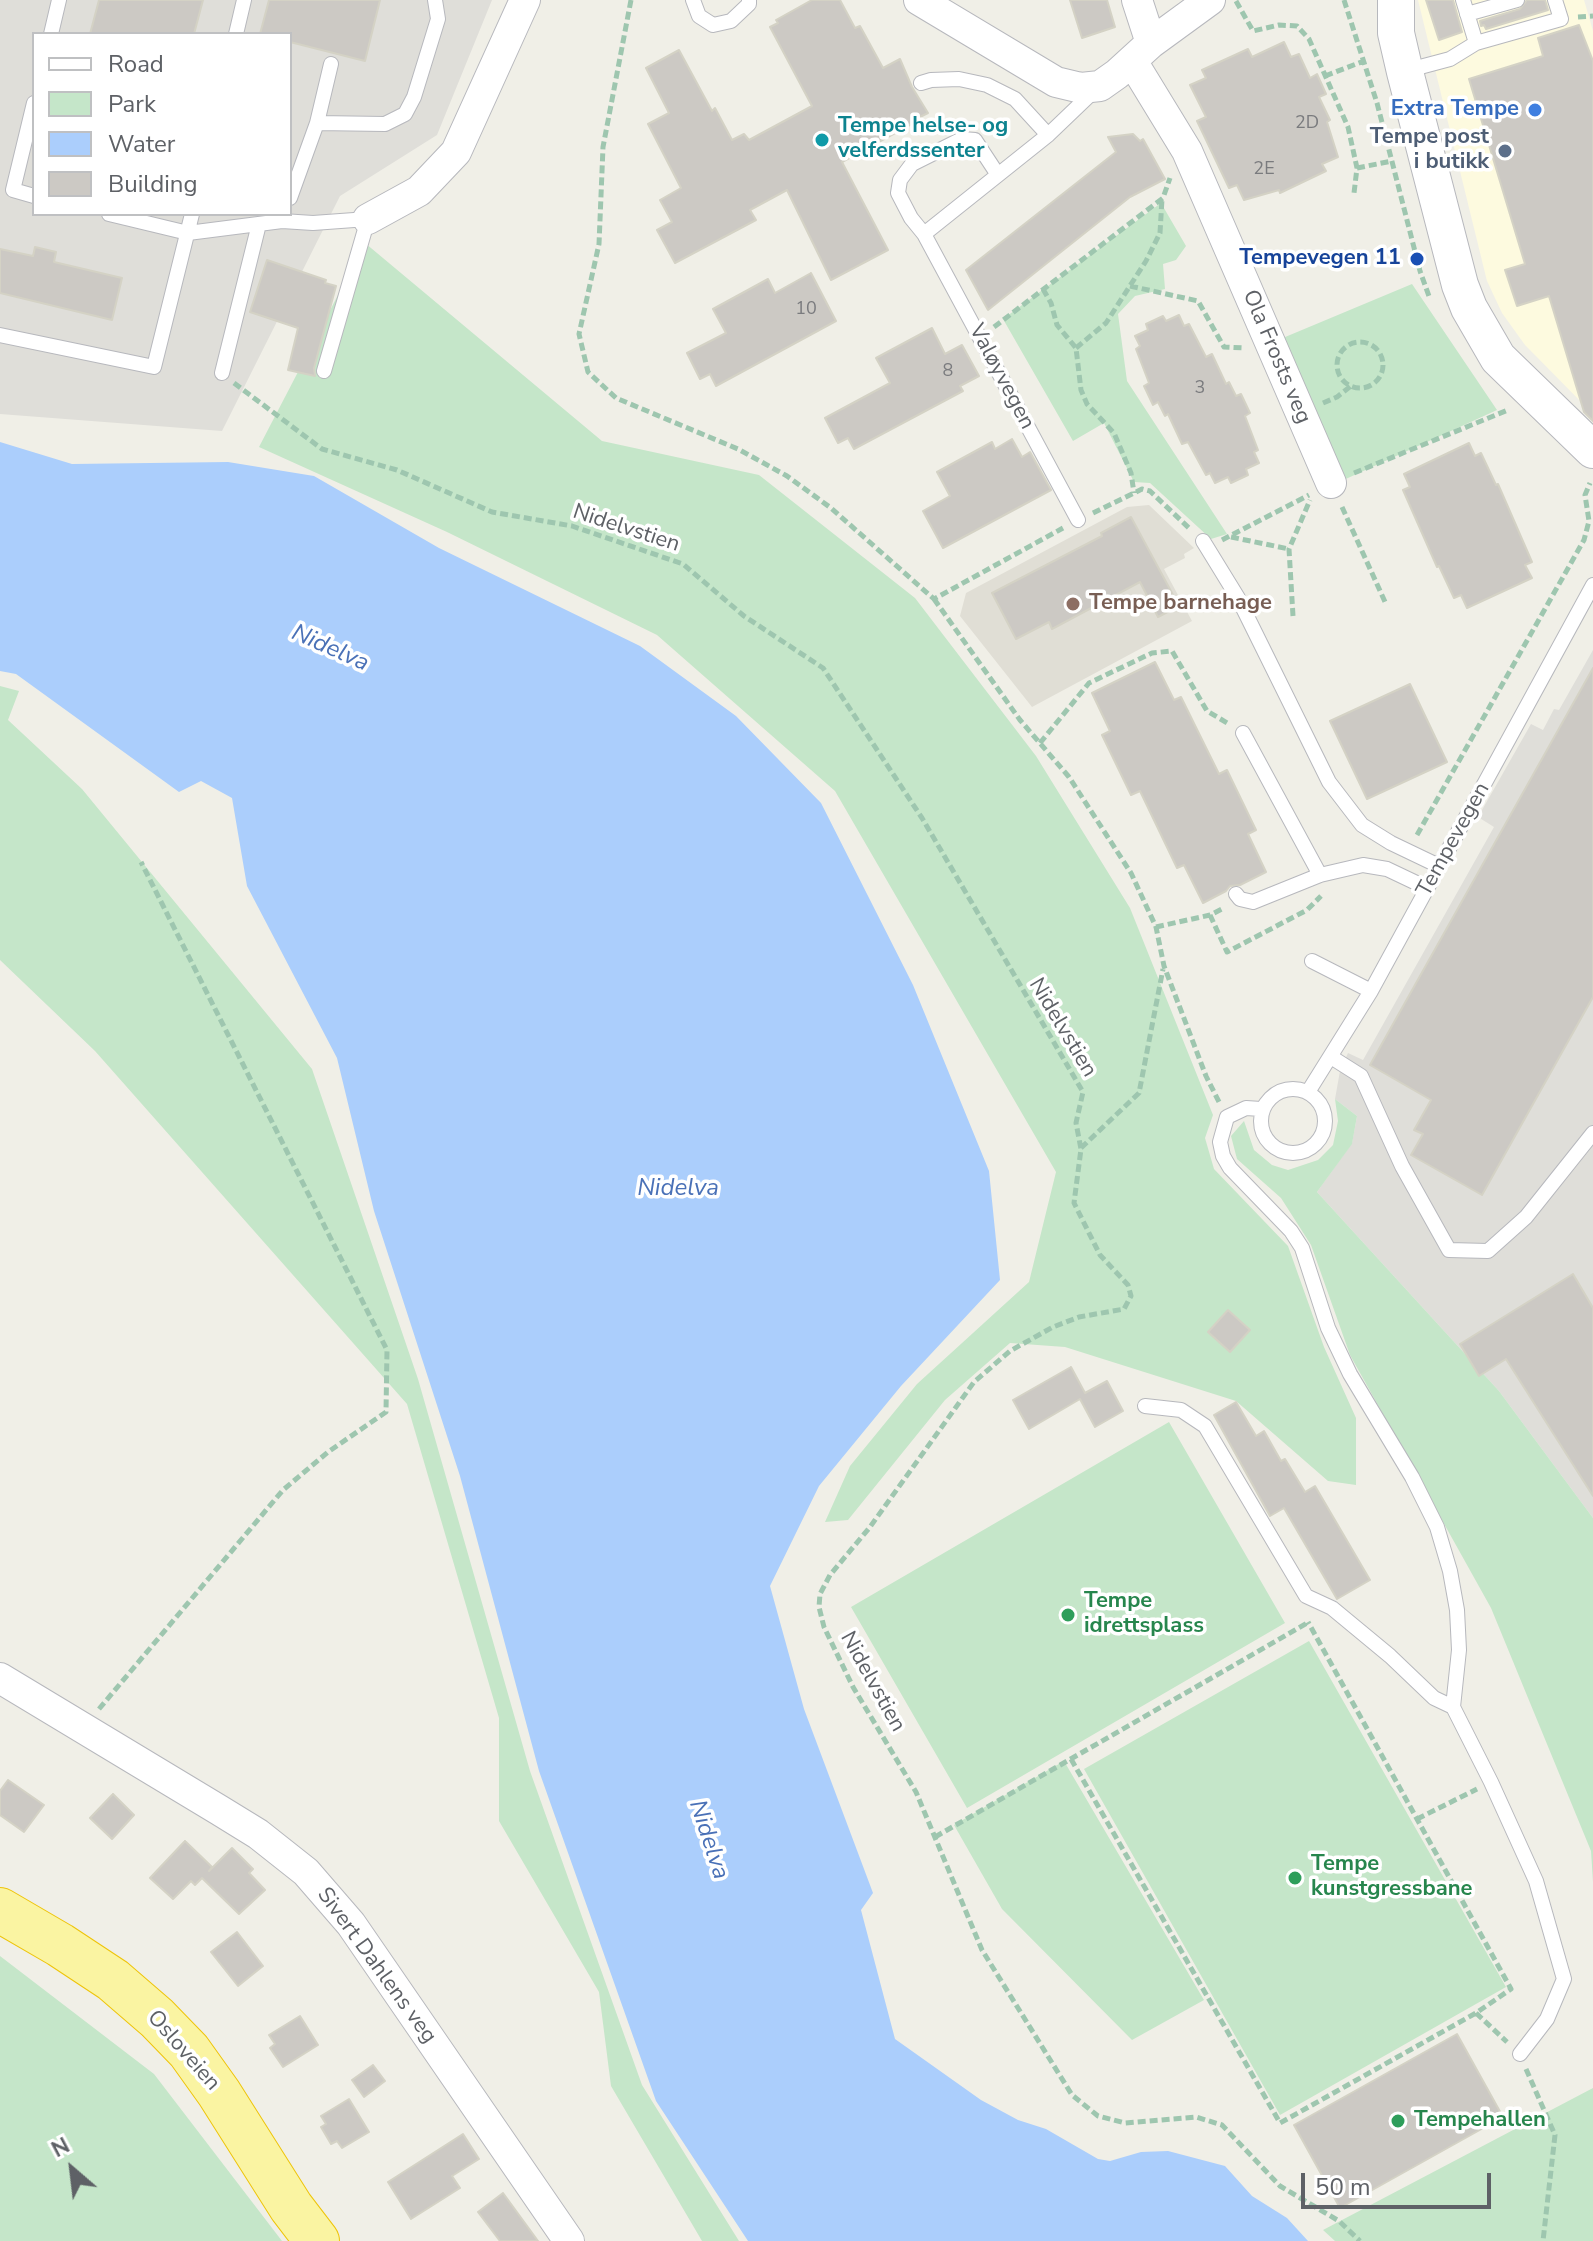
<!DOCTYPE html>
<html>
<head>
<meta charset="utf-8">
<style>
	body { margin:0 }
	#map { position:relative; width:1593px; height:2241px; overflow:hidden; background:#f0efe7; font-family:"Nunito Sans",sans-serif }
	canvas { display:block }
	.legend { position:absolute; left:32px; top:32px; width:260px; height:184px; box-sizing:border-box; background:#fff; border:2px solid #bfc0c2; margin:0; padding:10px 14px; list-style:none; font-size:24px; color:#5e6166 }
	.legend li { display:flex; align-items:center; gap:16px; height:40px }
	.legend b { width:40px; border:2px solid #bfc0c2 }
	.north { position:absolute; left:32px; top:2129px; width:80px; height:80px; -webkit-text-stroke:6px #fff; paint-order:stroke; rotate:332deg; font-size:22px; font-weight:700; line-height:32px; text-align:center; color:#5e6166 }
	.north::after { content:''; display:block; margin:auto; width:28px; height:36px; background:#5e6166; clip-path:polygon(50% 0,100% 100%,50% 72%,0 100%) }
	.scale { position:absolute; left:1301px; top:2173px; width:190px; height:36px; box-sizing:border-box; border:4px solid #5e6166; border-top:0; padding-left:10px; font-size:24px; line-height:28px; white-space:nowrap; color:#5e6166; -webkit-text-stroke:6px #fff; paint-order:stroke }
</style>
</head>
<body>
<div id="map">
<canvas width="1593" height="2241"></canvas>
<ul class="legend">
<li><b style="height:10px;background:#fff"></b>Road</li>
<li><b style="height:22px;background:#c5e6c9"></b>Park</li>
<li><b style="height:22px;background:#abcefc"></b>Water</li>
<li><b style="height:22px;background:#ccc9c4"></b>Building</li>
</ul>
<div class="north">N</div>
<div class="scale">50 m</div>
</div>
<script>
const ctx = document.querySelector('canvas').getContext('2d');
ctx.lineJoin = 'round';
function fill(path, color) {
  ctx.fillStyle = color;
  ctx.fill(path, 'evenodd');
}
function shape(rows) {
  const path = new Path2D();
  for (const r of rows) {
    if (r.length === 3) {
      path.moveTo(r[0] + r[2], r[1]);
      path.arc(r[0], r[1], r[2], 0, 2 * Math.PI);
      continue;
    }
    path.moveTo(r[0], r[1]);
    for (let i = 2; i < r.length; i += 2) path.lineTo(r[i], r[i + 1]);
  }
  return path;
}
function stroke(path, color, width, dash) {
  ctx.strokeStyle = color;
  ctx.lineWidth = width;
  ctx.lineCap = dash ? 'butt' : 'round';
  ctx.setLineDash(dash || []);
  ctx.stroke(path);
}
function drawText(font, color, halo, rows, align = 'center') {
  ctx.font = font + ' "Nunito Sans",sans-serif';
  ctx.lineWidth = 7;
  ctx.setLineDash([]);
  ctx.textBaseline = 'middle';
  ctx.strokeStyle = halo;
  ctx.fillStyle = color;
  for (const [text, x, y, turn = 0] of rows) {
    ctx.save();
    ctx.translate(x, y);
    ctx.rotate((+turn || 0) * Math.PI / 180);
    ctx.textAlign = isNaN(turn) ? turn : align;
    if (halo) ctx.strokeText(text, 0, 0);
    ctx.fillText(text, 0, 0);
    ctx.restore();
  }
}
fill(shape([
	[1418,0,1584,0,1593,31,1593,414,1525,345,1502,313,1487,281]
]), '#fdfadf');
fill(shape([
	[0,0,492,0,437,135,340,196,222,431,0,414],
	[34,34,290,34,290,214,34,214],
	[1593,650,1593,1518,1499,1391,1317,1192,1352,1143,1357,1116,1335,1099,1340,1071,1348,1053,1363,1060,1494,827,1478,817,1531,724,1543,730,1554,709,1559,710]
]), '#dfded9');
fill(shape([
	[1149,505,1194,548,1184,554,1185,558,1164,569,1192,621,1032,707,960,616,966,593,1127,507]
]), '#e0ded5');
fill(shape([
	[1161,203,1186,246,1176,260,1163,264,1165,289,1135,296,1118,314,1127,381,1227,534,1211,539,1150,483,1134,482,1104,423,1073,441,1003,319],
	[365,243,602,441,759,475,915,598,1036,756,1130,908,1213,1115,1205,1138,1214,1169,1288,1246,1324,1347,1356,1418,1356,1485,1328,1481,1236,1401,1065,1347,1010,1343,945,1400,848,1520,825,1522,850,1466,917,1384,1029,1282,1056,1172,835,791,657,635,447,532,259,447],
	[1412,284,1497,410,1337,483,1278,340],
	[0,686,19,691,8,720,82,789,312,1069,418,1379,530,1771,642,2085,739,2241,702,2241,611,2086,599,1992,499,1821,499,1718,407,1404,95,1051,0,960],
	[1335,1099,1357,1116,1352,1144,1317,1192,1499,1391,1593,1518,1593,1882,1591,1851,1491,1608,1350,1355,1311,1245,1281,1198,1237,1159,1231,1136,1244,1121,1254,1150,1272,1165,1288,1170,1318,1160,1333,1145,1338,1121],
	[1169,1422,1285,1623,967,1808,851,1607],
	[1309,1641,1506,1987,1280,2115,1084,1769],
	[1064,1761,1204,2000,1132,2040,1002,1909,954,1825],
	[0,1956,154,2074,282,2241,0,2241],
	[1593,2088,1593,2241,1335,2241,1323,2230]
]), '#c5e6c9');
fill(shape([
	[0,442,72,464,228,462,314,476,439,548,640,646,736,716,821,803,913,985,989,1171,1000,1280,901,1386,819,1486,770,1586,804,1709,873,1893,861,1910,895,2039,981,2100,1018,2120,1046,2129,1098,2159,1110,2161,1141,2152,1168,2151,1225,2166,1252,2196,1287,2218,1308,2241,748,2241,656,2101,539,1771,460,1476,374,1211,337,1058,247,886,232,798,201,781,179,792,16,674,0,671]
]), '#abcefc');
const building = shape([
	[99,0,203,0,194,34,90,34,99,0],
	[269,0,380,0,365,61,290,42,290,34,260,34,269,0],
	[812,0,840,0,855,28,860,26,883,68,900,59,912,87,928,113,918,118,919,120,842,162,888,250,831,280,787,190,750,210,756,220,675,263,657,230,672,222,660,200,681,188,648,124,669,113,646,68,679,50,712,111,715,108,732,140,744,134,749,140,812,106,770,27,778,23,776,20,812,0],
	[1070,0,1107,0,1115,27,1082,38,1070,0],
	[1426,0,1453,0,1462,32,1439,40,1426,0],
	[1527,0,1545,0,1548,10,1486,29,1484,25,1481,26,1480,21,1520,9,1527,0],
	[1579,25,1593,61,1593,421,1584,412,1549,296,1517,306,1505,270,1525,264,1469,79,1543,56,1538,38,1579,25],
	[1284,42,1291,57,1299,54,1310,78,1317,74,1326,94,1319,97,1330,120,1327,122,1338,157,1322,164,1326,171,1280,193,1279,190,1244,200,1237,185,1229,188,1197,121,1206,117,1190,85,1206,78,1202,70,1248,49,1252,57,1284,42],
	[1133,134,1140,141,1143,139,1165,179,1130,197,988,310,966,270,1116,152,1108,137,1133,134],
	[35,247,56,252,54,262,122,278,112,320,0,293,0,249,33,256,35,247],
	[267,260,326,280,325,283,336,286,314,368,315,376,288,370,298,328,250,312,267,260],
	[811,273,836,321,716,386,710,374,700,379,687,353,726,333,713,309,768,279,775,293,811,273],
	[1179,315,1184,326,1189,324,1206,357,1212,354,1226,384,1229,382,1236,396,1241,394,1250,413,1245,416,1258,450,1254,452,1259,463,1246,469,1248,475,1231,483,1228,477,1215,483,1210,473,1206,475,1188,442,1182,444,1168,414,1165,416,1158,402,1153,405,1144,386,1149,383,1136,349,1140,346,1135,336,1148,330,1146,324,1163,316,1166,321,1179,315],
	[932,328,945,354,962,345,979,376,960,386,963,391,854,449,848,438,838,443,825,418,890,383,876,358,932,328],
	[1012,439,1022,457,1030,452,1051,490,943,548,923,511,950,496,937,472,992,442,995,449,1012,439],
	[1469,443,1475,456,1481,453,1496,485,1498,484,1532,562,1525,565,1532,578,1467,608,1461,595,1454,598,1439,566,1437,567,1403,490,1410,487,1404,474,1469,443],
	[1131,517,1179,606,1158,617,1140,582,1052,629,1049,622,1016,639,992,593,1102,536,1101,533,1131,517],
	[1155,662,1174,700,1181,697,1219,774,1227,770,1256,830,1248,834,1266,872,1240,885,1230,886,1226,891,1203,903,1184,865,1177,868,1140,791,1131,795,1102,735,1110,731,1092,693,1155,662],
	[1593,668,1593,997,1482,1195,1411,1155,1423,1134,1414,1130,1431,1100,1370,1065,1593,668],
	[1410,684,1447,762,1367,799,1330,721,1410,684],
	[1573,1274,1593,1308,1593,1496,1506,1359,1479,1376,1460,1344,1573,1274],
	[1228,1310,1250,1330,1230,1352,1208,1332,1228,1310],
	[1071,1367,1085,1393,1107,1381,1123,1411,1095,1427,1080,1399,1029,1429,1013,1400,1071,1367],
	[1236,1402,1256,1436,1264,1431,1281,1461,1285,1459,1305,1492,1315,1486,1370,1580,1337,1599,1284,1508,1270,1516,1214,1415,1236,1402],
	[8,1780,44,1805,24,1832,0,1815,0,1791,8,1780],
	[113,1794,134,1815,112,1839,90,1818,113,1794],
	[185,1841,212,1867,209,1871,232,1848,253,1869,249,1873,265,1890,239,1914,202,1878,195,1885,191,1881,173,1899,150,1878,185,1841],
	[237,1932,263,1966,238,1986,211,1952,237,1932],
	[300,2016,318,2045,283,2067,270,2048,275,2044,269,2035,300,2016],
	[1457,2034,1503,2117,1340,2208,1294,2125,1457,2034],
	[373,2065,385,2081,364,2097,352,2080,373,2065],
	[349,2099,369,2132,342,2148,337,2141,331,2144,321,2127,326,2124,321,2116,349,2099],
	[463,2134,479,2159,452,2176,460,2188,411,2219,388,2182,463,2134],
	[503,2193,538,2241,500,2241,478,2212,503,2193]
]);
fill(building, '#ccc9c4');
stroke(building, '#d4d2c5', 2);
const service = shape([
	[693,0,699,16,713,25,731,21,749,4,749,0],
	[1463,0,1476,43],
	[1467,14,1517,0],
	[51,34,59,0],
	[236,34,244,0],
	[1405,71,1450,59,1476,43,1561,19,1555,0],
	[921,83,931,80,959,79,987,85,1015,99,1048,135],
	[34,103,13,190,34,196],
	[317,123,331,64],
	[290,198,317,123,385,124,405,114,414,97,438,19,435,0],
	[109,214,188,233,282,221,313,223,368,219,324,371],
	[924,234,911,218,898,193,900,180,912,164,962,139,975,140,998,175],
	[0,335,154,367,192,214],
	[222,373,259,224],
	[1078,520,924,234,1048,135,1094,91],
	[1203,541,1238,598,1329,782,1362,825,1391,843,1439,866],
	[1243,733,1320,875],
	[1236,894,1240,899,1253,902,1320,875,1363,865,1387,869,1427,888],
	[1312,961,1371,991],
	[1331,1057,1361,1076,1402,1166,1449,1250,1488,1251,1526,1217,1593,1133],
	[1293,1121,32],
	[1308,1092,1371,991,1593,585],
	[1261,1109,1246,1108,1227,1117,1220,1142,1223,1156,1230,1168,1291,1231,1302,1248,1328,1328,1350,1374,1412,1477,1437,1527,1450,1571,1457,1610,1459,1650,1453,1707,1491,1782,1536,1881,1564,1979,1547,2019,1520,2054],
	[1145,1406,1181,1410,1205,1426,1306,1596,1332,1608,1390,1656,1434,1698,1453,1707]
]);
const minor = shape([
	[919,0,1056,82,1081,88,1100,86,1117,74,1151,43,1210,0],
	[1137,0,1151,43],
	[1132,61,1187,151,1331,483],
	[368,219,419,191,456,152,525,0],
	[0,1678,219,1810,258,1834,306,1872,351,1924,569,2241]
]);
const tertiary = shape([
	[1396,0,1396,33,1405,72,1460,285,1469,308,1498,358,1593,450]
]);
const trunk = shape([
	[0,1910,60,1945,113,1980,157,2018,189,2051,219,2093,291,2207,317,2241]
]);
stroke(service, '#b7b8bd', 16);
stroke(minor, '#b7b8bd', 32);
stroke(tertiary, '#b7b8bd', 38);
stroke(trunk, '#eec409', 46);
stroke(shape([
	[631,0,603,147,599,244,579,334,588,372,616,398,738,449,787,476,831,508,934,599,1063,528],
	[1344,0,1377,103,1420,271,1430,299],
	[1236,1,1253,31,1279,25,1297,26,1309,39,1348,127,1357,168,1354,193],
	[1578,17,1593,16],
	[1325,76,1364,61],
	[1357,168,1392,161],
	[1130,286,1198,301,1224,347,1245,348],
	[1043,289,1051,303,1057,325,1076,348,1081,390,1087,404,1114,433,1131,473,1134,493],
	[994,327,1163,198,1170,178],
	[1360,365,23],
	[1076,348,1106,323,1146,261,1160,233,1162,199],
	[234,383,322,449,397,470,492,512,572,526,683,564,744,616,823,668,922,818,1083,1092,1076,1123,1081,1149,1074,1203,1100,1255,1128,1285,1131,1296,1124,1309,1079,1317,1053,1327,1010,1351,974,1382,870,1527,830,1575,820,1594,819,1607,824,1627,853,1687,916,1792,982,1950,1072,2095,1098,2116,1125,2123,1196,2117,1222,2125,1280,2186,1339,2221,1360,2241],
	[1323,403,1337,397,1351,386],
	[1354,473,1508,410],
	[1342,507,1386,604],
	[1093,513,1142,489,1150,491,1190,529],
	[1231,537,1289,549],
	[1222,540,1309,495],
	[934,599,1020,720,1069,777,1131,873,1156,927,1164,966,1206,1076,1219,1102],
	[1293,616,1289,549,1310,500],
	[1040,743,1089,683,1152,653,1172,651,1207,711,1229,724],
	[1417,835,1584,540,1589,521,1585,495,1590,483],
	[1210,915,1227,952,1307,910,1321,896],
	[1156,927,1210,915,1224,908],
	[1081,1148,1139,1093,1163,969],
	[99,1709,283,1490,328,1452,386,1412,387,1350,141,862],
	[1071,1759,1280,2123,1476,2013,1511,1989,1308,1622],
	[1417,1819,1477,1789],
	[935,1837,1309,1622],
	[1476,2013,1507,2042],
	[1526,2069,1555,2135,1543,2241]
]), '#9ec6af', 5, [8, 4]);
stroke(service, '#fff', 14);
stroke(minor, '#fff', 30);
stroke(tertiary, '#fff', 36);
stroke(trunk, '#faf4a2', 44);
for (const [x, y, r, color] of [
	[1535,110,8,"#3f7fe0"],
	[822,140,8,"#0f9aa8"],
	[1505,151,8,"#5c6f8a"],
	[1417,259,8,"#1a4fb4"],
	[1073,604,8,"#8d6e63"],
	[1068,1615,8,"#2e9e5b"],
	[1295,1878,8,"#2e9e5b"],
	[1398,2121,8,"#2e9e5b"]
]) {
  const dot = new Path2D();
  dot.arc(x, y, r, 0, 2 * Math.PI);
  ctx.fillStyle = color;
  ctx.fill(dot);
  stroke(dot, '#fff', 3);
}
drawText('18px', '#7a7b7e', null, [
	["2D",1307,124],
	["2E",1264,170],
	["10",806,310],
	["8",948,372],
	["3",1200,389]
]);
drawText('bold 22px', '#366cbe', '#fff', [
	["Extra Tempe",1519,110]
], 'right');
drawText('bold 22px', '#0d838f', '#fff', [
	["Tempe helse- og",838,127],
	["velferdssenter",838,152]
], 'left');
drawText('bold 22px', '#4e5e75', '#fff', [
	["Tempe post",1489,138],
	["i butikk",1489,163]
], 'right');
drawText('bold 22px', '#164399', '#fff', [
	["Tempevegen 11",1401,259]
], 'right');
drawText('22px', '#5e6166', '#fff', [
	["Ola Frosts veg",1276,357,67],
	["Valøyvegen",1001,377,62],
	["Nidelvstien",626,529,18],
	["Tempevegen",1454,840,-61],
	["Nidelvstien",1062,1028,59],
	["Nidelvstien",872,1682,61],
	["Sivert Dahlens veg",376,1966,54],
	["Osloveien",183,2051,49]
]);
drawText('bold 22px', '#785e54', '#fff', [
	["Tempe barnehage",1089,604]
], 'left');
drawText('bold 22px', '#27864d', '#fff', [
	["Tempe",1084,1602],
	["idrettsplass",1084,1627],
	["Tempe",1311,1865],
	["kunstgressbane",1311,1890],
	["Tempehallen",1414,2121]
], 'left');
drawText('italic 24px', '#4a71b7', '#fff', [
	["Nidelva",330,649,24],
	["Nidelva",678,1189],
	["Nidelva",708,1840,72]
]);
</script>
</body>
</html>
